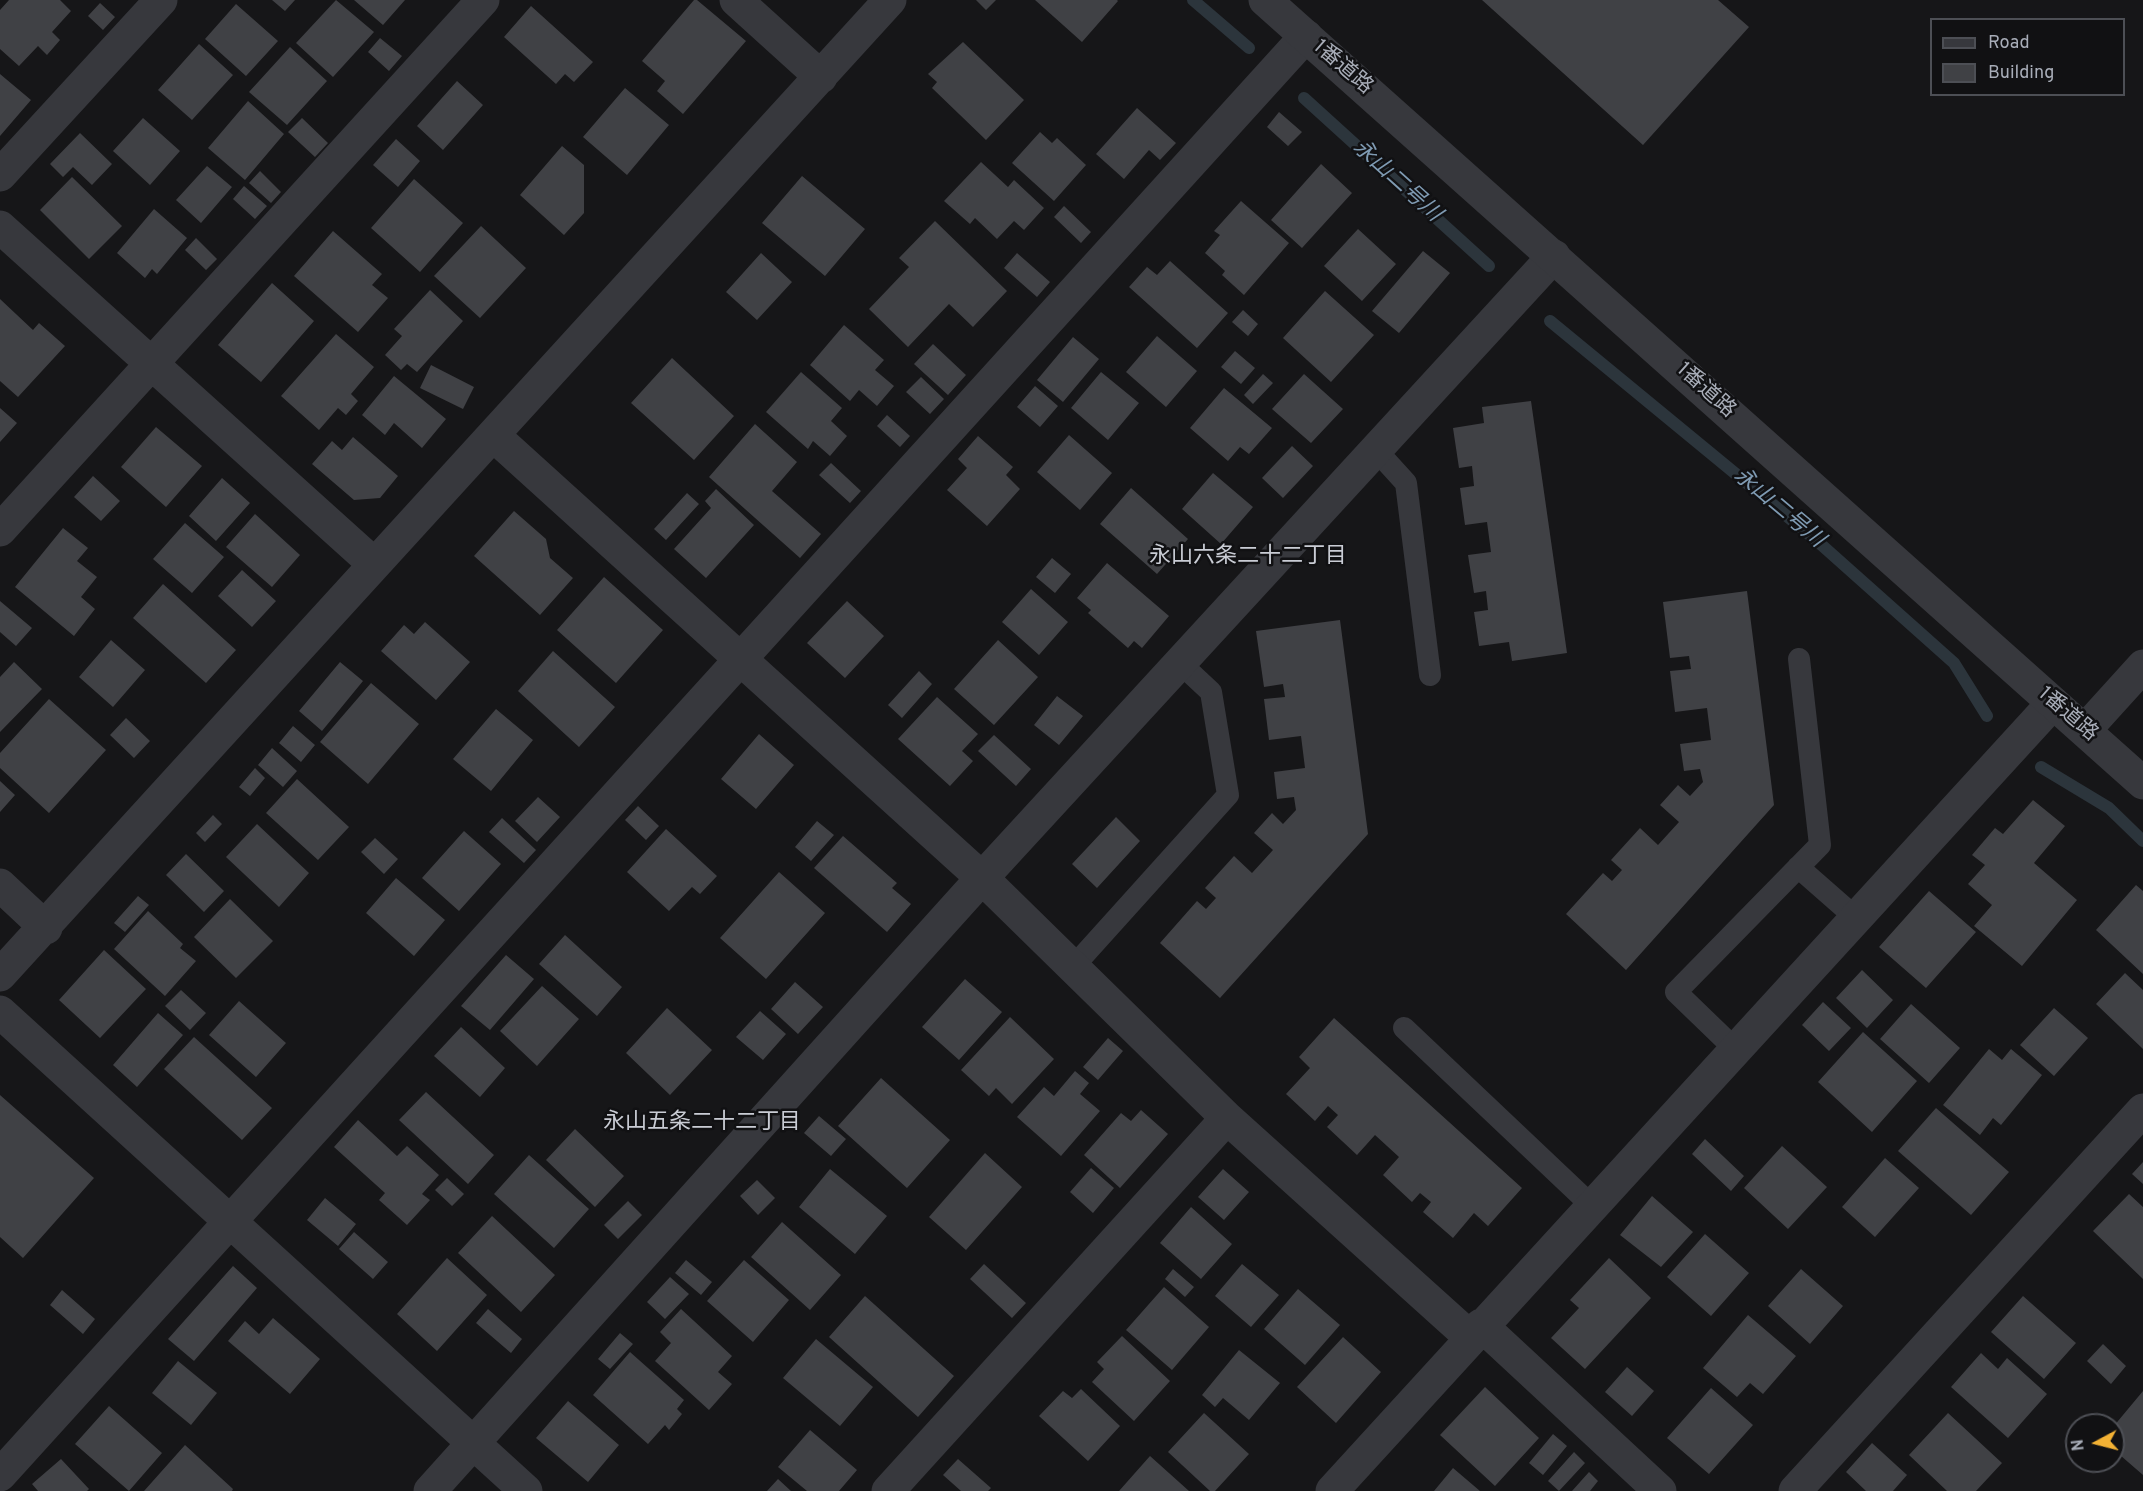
<!DOCTYPE html>
<html>
<head>
<meta charset="utf-8">
<style>
	body { margin:0 }
	#map { position:relative; width:2143px; height:1491px; overflow:hidden; background:#161618; font-family:Overpass,sans-serif }
	canvas { display:block }
	.legend { position:absolute; left:1930px; top:18px; width:195px; height:78px; box-sizing:border-box; background:#111113; border:2px solid #4d4f55; margin:0; padding:8px 10px; list-style:none; font-size:18px; color:#a8adb8 }
	.legend li { display:flex; align-items:center; gap:12px; height:30px }
	.legend b { width:30px; border:2px solid #4d4f55 }
	.north { position:absolute; left:2065px; top:1413px; width:60px; height:60px; box-sizing:border-box; background:#111113; border:2px solid #4d4f55; border-radius:50%; rotate:263deg; font-size:16px; font-weight:700; line-height:24px; text-align:center; color:#a8adb8 }
	.north::after { content:''; display:block; margin:auto; width:21px; height:27px; background:#f2b134; clip-path:polygon(50% 0,100% 100%,50% 72%,0 100%) }
</style>
</head>
<body>
<div id="map">
<canvas width="2143" height="1491"></canvas>
<ul class="legend">
<li><b style="height:8px;background:#37383d"></b>Road</li>
<li><b style="height:16px;background:#404145"></b>Building</li>
</ul>
<div class="north">N</div>
</div>
<script>
const ctx = document.querySelector('canvas').getContext('2d');
ctx.lineJoin = 'round';
function shape(rows) {
  const path = new Path2D();
  for (const r of rows) {
    path.moveTo(r[0], r[1]);
    for (let i = 2; i < r.length; i += 2) path.lineTo(r[i], r[i + 1]);
  }
  return path;
}
function stroke(path, color, width, dash) {
  ctx.strokeStyle = color;
  ctx.lineWidth = width;
  ctx.lineCap = dash ? 'butt' : 'round';
  ctx.setLineDash(dash || []);
  ctx.stroke(path);
}
function fill(path, color) {
  ctx.fillStyle = color;
  ctx.fill(path, 'evenodd');
}
function drawText(font, color, halo, rows, align = 'center') {
  ctx.font = font + ' Overpass,"Noto Sans JP",sans-serif';
  ctx.lineWidth = 5;
  ctx.setLineDash([]);
  ctx.textBaseline = 'middle';
  ctx.strokeStyle = halo;
  ctx.fillStyle = color;
  for (const [text, x, y, turn = 0] of rows) {
    ctx.save();
    ctx.translate(x, y);
    ctx.rotate((+turn || 0) * Math.PI / 180);
    ctx.textAlign = isNaN(turn) ? turn : align;
    if (halo) ctx.strokeText(text, 0, 0);
    ctx.fillText(text, 0, 0);
    ctx.restore();
  }
}
stroke(shape([
	[1193,0,1249,48],
	[1304,98,1489,266],
	[1550,321,1816,540,1954,663,1987,716],
	[2041,767,2109,808,2143,841]
]), '#2c353c', 12);
fill(shape([
	[9,0,60,0,71,11,52,32,60,40,47,55,38,46,19,66,0,49,0,10],
	[272,0,295,0,285,11],
	[336,0,374,32,333,77,296,43],
	[354,0,405,0,383,25],
	[694,0,697,0,746,41,683,114,657,91,665,81,642,61],
	[976,0,996,0,986,10],
	[1035,0,1117,0,1118,1,1082,42],
	[1482,0,1718,0,1749,27,1643,145],
	[100,3,115,17,103,30,88,16],
	[236,4,278,41,246,76,205,39],
	[531,6,593,62,574,82,565,74,556,84,504,37],
	[380,38,402,56,389,71,368,52],
	[963,42,1024,100,986,140,932,88,937,82,928,74],
	[199,44,233,75,192,120,158,90],
	[290,47,327,81,287,125,249,92],
	[0,74,31,100,0,136],
	[457,81,483,105,443,150,417,126],
	[625,88,669,125,627,175,583,137],
	[248,101,284,134,245,180,208,148],
	[1137,108,1176,143,1160,160,1149,150,1124,179,1096,154],
	[1279,112,1302,132,1288,146,1267,127],
	[143,118,180,151,150,185,113,151],
	[302,118,328,143,315,157,288,132],
	[1040,132,1052,143,1057,138,1086,165,1054,201,1012,163],
	[80,133,112,164,92,185,73,167,63,177,50,164],
	[396,139,420,161,398,187,373,165],
	[562,146,584,165,584,213,564,235,520,195],
	[981,162,1008,187,1014,180,1044,208,1024,230,1014,221,997,239,975,218,970,224,944,201],
	[1321,164,1352,193,1302,248,1271,220],
	[207,166,232,187,201,223,176,200],
	[260,171,281,192,271,203,249,183],
	[802,176,865,229,825,276,762,223],
	[72,177,122,226,89,259,40,210],
	[414,179,463,223,420,272,371,228],
	[244,186,267,206,255,219,233,199],
	[1241,201,1289,243,1244,295,1222,275,1225,271,1205,253,1220,235,1214,231],
	[1064,206,1091,232,1081,243,1054,217],
	[154,209,187,238,157,274,152,269,145,278,117,253],
	[935,221,1007,291,973,327,949,304,908,347,869,309,909,267,899,258],
	[481,226,526,268,480,318,434,276],
	[1358,229,1396,264,1362,301,1324,266],
	[333,231,382,274,372,285,388,298,358,332,294,276],
	[196,238,217,259,206,270,185,250],
	[1423,251,1450,273,1399,333,1372,311],
	[761,253,792,282,757,320,726,292],
	[1017,253,1050,282,1037,297,1004,268],
	[1170,261,1228,313,1197,348,1129,287,1147,267,1157,275],
	[272,283,314,321,261,382,218,345],
	[430,290,463,321,417,372,407,364,401,370,385,355,402,336,394,329],
	[1325,291,1374,335,1331,382,1283,338],
	[0,299,33,330,39,323,65,346,18,397,0,381],
	[1243,310,1258,324,1248,336,1232,322],
	[844,325,884,360,875,370,894,386,877,406,859,390,850,401,810,365],
	[336,334,374,367,351,394,358,401,346,415,338,408,319,430,281,396],
	[1157,336,1197,371,1166,407,1126,372],
	[1073,337,1099,359,1063,402,1037,380],
	[933,344,966,375,948,395,914,364],
	[1235,351,1255,368,1241,384,1221,367],
	[672,358,734,416,694,460,631,403],
	[431,365,474,387,463,409,420,388],
	[801,372,842,408,831,421,847,436,830,456,813,441,808,449,766,412],
	[1101,372,1139,403,1108,440,1071,408],
	[1263,374,1273,383,1253,404,1244,395],
	[1304,374,1343,409,1311,443,1272,409],
	[394,376,446,419,422,448,394,423,385,435,362,415],
	[921,377,944,399,930,414,906,392],
	[1035,386,1058,406,1040,427,1017,407],
	[1224,388,1272,428,1249,454,1240,447,1228,461,1190,428],
	[1531,401,1567,653,1512,661,1509,642,1479,646,1474,612,1488,610,1486,591,1474,593,1468,555,1491,552,1487,522,1465,525,1460,488,1474,486,1472,466,1459,468,1453,428,1484,423,1482,407],
	[0,408,17,423,0,442],
	[887,415,910,436,900,447,877,426],
	[755,424,797,462,772,491,821,534,800,558,709,477],
	[156,427,202,466,166,507,121,467],
	[1069,435,1112,473,1080,510,1037,472],
	[978,436,1013,467,1006,475,1020,489,987,526,947,490,967,468,958,459],
	[353,437,398,476,380,498,354,500,312,464,332,441,342,450],
	[1292,446,1313,466,1283,498,1262,478],
	[831,463,861,491,850,503,819,475],
	[1213,473,1253,507,1221,544,1182,509],
	[93,476,120,501,101,521,74,497],
	[222,478,250,503,216,541,189,516],
	[1131,488,1188,539,1157,574,1100,524],
	[716,489,754,525,706,578,674,549,711,508,705,501],
	[687,493,699,504,666,540,654,529],
	[514,511,546,539,550,558,573,578,540,615,474,556],
	[255,514,300,555,272,587,226,547],
	[185,523,224,557,192,593,153,559],
	[63,528,88,548,77,561,97,577,81,597,95,609,74,636,15,587],
	[1052,558,1071,574,1055,593,1036,577],
	[1107,563,1169,616,1142,648,1134,641,1128,648,1088,613,1091,610,1077,598],
	[242,570,276,601,252,627,218,596],
	[604,577,663,630,616,683,557,630],
	[163,584,236,650,206,683,133,618],
	[1031,589,1068,622,1039,655,1002,622],
	[1747,591,1774,805,1626,970,1566,914,1603,873,1612,881,1622,870,1611,860,1640,828,1658,845,1679,822,1660,805,1678,785,1690,796,1703,782,1700,769,1684,771,1680,744,1711,740,1707,708,1675,712,1670,671,1691,669,1689,656,1670,658,1663,602],
	[0,601,32,628,16,646,0,632],
	[847,601,884,636,845,678,807,643],
	[1340,620,1368,834,1220,998,1160,943,1197,901,1206,909,1216,898,1205,888,1234,856,1252,873,1273,850,1254,833,1272,813,1283,824,1296,810,1294,797,1277,799,1274,772,1305,768,1301,736,1269,740,1264,699,1285,697,1283,684,1264,687,1256,631],
	[425,622,470,662,436,700,381,651,404,625,414,634],
	[111,640,145,670,113,707,79,677],
	[998,640,1038,677,994,725,954,689],
	[553,651,615,707,579,747,518,691],
	[14,662,42,689,0,732,0,677],
	[340,662,363,681,322,731,299,711],
	[919,671,932,684,902,718,888,705],
	[371,683,419,724,368,784,320,742],
	[1057,696,1083,716,1059,745,1034,725],
	[937,697,978,734,962,751,973,761,950,786,898,739],
	[49,699,106,750,49,813,0,768,0,753],
	[496,709,533,740,491,791,453,759],
	[126,718,150,741,134,758,110,735],
	[293,726,315,745,301,762,279,743],
	[759,734,794,765,756,809,721,779],
	[994,735,1031,769,1016,786,978,751],
	[272,748,297,771,283,787,258,765],
	[255,768,265,778,250,796,239,787],
	[297,779,349,827,318,860,266,813],
	[0,781,15,795,0,812],
	[538,797,560,817,537,842,515,821],
	[2033,800,2065,826,2034,863,2077,900,2022,966,1974,926,1992,905,1968,884,1985,865,1972,855,1995,828,2003,834],
	[638,806,659,826,646,840,625,820],
	[213,815,222,824,205,842,196,833],
	[1116,817,1140,841,1097,888,1072,864],
	[502,818,536,850,524,863,489,832],
	[817,821,834,835,811,861,795,847],
	[257,824,309,873,279,907,226,857],
	[666,829,717,876,700,894,692,887,669,911,627,872],
	[464,831,501,864,459,911,422,878],
	[843,836,897,883,892,888,911,904,887,932,814,868],
	[375,838,398,859,384,874,361,852],
	[186,854,224,891,204,912,166,875],
	[779,872,825,913,766,979,720,938],
	[396,878,445,920,414,956,366,913],
	[2136,885,2143,891,2143,974,2096,930],
	[1929,891,1976,932,1926,988,1879,947],
	[138,896,149,905,125,932,114,923],
	[230,899,273,941,236,978,194,937],
	[148,911,183,944,180,948,196,961,165,996,114,949],
	[565,935,622,987,597,1016,539,964],
	[104,950,146,989,100,1038,59,1000],
	[506,955,534,979,490,1030,461,1006],
	[1862,970,1893,1000,1867,1028,1836,998],
	[2125,973,2143,990,2143,1049,2096,1004],
	[965,979,1002,1012,959,1060,922,1027],
	[795,982,823,1007,798,1034,771,1009],
	[542,986,579,1019,537,1066,500,1031],
	[181,990,206,1013,190,1030,165,1006],
	[239,1001,286,1043,256,1077,209,1035],
	[1823,1002,1851,1028,1829,1051,1802,1025],
	[1911,1004,1960,1048,1929,1083,1880,1039],
	[667,1008,712,1050,670,1095,626,1053],
	[2054,1008,2088,1038,2054,1076,2020,1045],
	[760,1011,786,1034,763,1060,736,1037],
	[158,1013,183,1035,137,1087,113,1065],
	[1010,1017,1054,1059,1012,1104,996,1088,989,1096,961,1070],
	[1334,1018,1522,1188,1488,1226,1474,1213,1453,1238,1423,1212,1431,1202,1420,1193,1412,1202,1383,1175,1399,1157,1375,1135,1357,1155,1327,1127,1338,1115,1328,1106,1315,1121,1286,1094,1310,1068,1299,1057],
	[461,1027,505,1068,480,1097,434,1056],
	[1863,1032,1917,1081,1872,1132,1818,1082],
	[194,1037,272,1108,242,1140,164,1069],
	[1108,1038,1123,1051,1098,1080,1083,1067],
	[1989,1049,2002,1060,2011,1049,2042,1075,2001,1125,1993,1118,1980,1135,1943,1105],
	[1075,1071,1089,1083,1080,1094,1100,1111,1061,1156,1017,1117,1044,1087,1054,1096],
	[881,1078,950,1140,907,1188,838,1126],
	[426,1092,494,1155,468,1184,399,1120],
	[0,1095,94,1178,23,1258,0,1237],
	[1936,1108,2009,1172,1971,1215,1898,1151],
	[1141,1110,1168,1134,1120,1188,1084,1155,1121,1113,1131,1121],
	[819,1116,846,1139,831,1156,804,1133],
	[358,1120,397,1156,407,1146,439,1175,422,1194,430,1200,407,1225,379,1200,385,1193,334,1147],
	[575,1129,624,1176,595,1207,546,1160],
	[1705,1139,1744,1176,1731,1191,1692,1154],
	[1782,1146,1827,1187,1788,1229,1744,1188],
	[985,1153,1022,1187,966,1250,929,1217],
	[529,1155,589,1209,554,1248,494,1194],
	[1885,1158,1919,1188,1875,1237,1842,1207],
	[2143,1162,2143,1184,2132,1174],
	[1091,1168,1114,1188,1093,1213,1070,1192],
	[830,1169,887,1216,855,1254,799,1207],
	[1223,1169,1249,1192,1224,1220,1198,1197],
	[447,1178,464,1194,452,1206,435,1190],
	[757,1180,775,1198,758,1215,740,1196],
	[2129,1194,2143,1207,2143,1279,2093,1231],
	[1652,1196,1693,1232,1661,1267,1620,1235],
	[325,1198,356,1224,338,1246,307,1220],
	[628,1201,642,1215,618,1239,604,1225],
	[1191,1207,1232,1244,1201,1279,1160,1243],
	[492,1216,555,1275,521,1312,458,1253],
	[782,1222,841,1275,810,1310,751,1257],
	[354,1232,388,1262,373,1279,339,1249],
	[1705,1234,1749,1273,1711,1316,1667,1277],
	[447,1258,487,1295,437,1351,397,1314],
	[1609,1258,1651,1298,1585,1369,1551,1338,1579,1308,1570,1300],
	[686,1260,712,1282,701,1295,675,1273],
	[744,1260,789,1300,753,1342,707,1301],
	[984,1264,1026,1303,1012,1318,970,1279],
	[1242,1264,1279,1295,1251,1327,1215,1296],
	[233,1266,257,1288,194,1361,168,1339],
	[1173,1269,1194,1287,1185,1297,1165,1279],
	[1801,1269,1843,1306,1810,1344,1768,1306],
	[670,1277,689,1294,665,1319,647,1302],
	[1164,1287,1209,1327,1172,1370,1126,1330],
	[1298,1289,1340,1325,1305,1365,1264,1329],
	[62,1290,95,1319,83,1334,50,1305],
	[865,1296,954,1376,918,1417,829,1337],
	[2023,1296,2076,1343,2044,1379,1991,1332],
	[488,1309,522,1339,511,1353,476,1323],
	[681,1309,732,1356,718,1372,732,1384,709,1410,655,1361,671,1343,660,1332],
	[1748,1315,1796,1356,1763,1394,1750,1383,1737,1397,1703,1368],
	[273,1318,320,1359,290,1394,228,1341,245,1321,259,1334],
	[620,1333,633,1344,610,1369,598,1359],
	[1122,1336,1170,1381,1134,1421,1092,1382,1104,1369,1097,1362],
	[1343,1337,1381,1372,1336,1423,1297,1387],
	[816,1339,873,1387,840,1426,783,1378],
	[2103,1344,2126,1366,2111,1384,2087,1361],
	[1239,1350,1280,1383,1249,1420,1223,1398,1215,1407,1202,1395],
	[630,1352,684,1400,677,1409,682,1414,669,1430,665,1425,648,1444,593,1395],
	[1981,1353,1998,1369,2007,1358,2047,1394,2008,1438,1951,1387],
	[178,1361,217,1393,191,1425,152,1393],
	[1627,1367,1654,1391,1632,1416,1605,1392],
	[1485,1387,1539,1438,1495,1486,1440,1435],
	[1711,1388,1753,1425,1709,1474,1667,1438],
	[1081,1389,1120,1426,1088,1461,1039,1416,1063,1391,1072,1398],
	[2143,1391,2143,1475,2113,1449,2113,1427],
	[568,1401,619,1445,588,1482,536,1438],
	[109,1406,162,1453,129,1491,75,1444],
	[1204,1413,1249,1454,1215,1491,1210,1491,1168,1452],
	[1948,1413,2002,1463,1976,1491,1947,1491,1909,1455],
	[810,1430,857,1470,839,1491,807,1491,778,1467],
	[1553,1434,1567,1446,1543,1475,1529,1463],
	[1872,1443,1907,1475,1893,1491,1866,1491,1846,1472],
	[185,1445,233,1489,232,1491,144,1491],
	[1574,1452,1585,1463,1559,1491,1548,1481],
	[1150,1456,1189,1491,1119,1491],
	[61,1459,89,1489,87,1491,38,1491,32,1484],
	[958,1459,991,1488,988,1491,961,1491,943,1475],
	[1453,1468,1480,1491,1434,1491],
	[1589,1472,1598,1481,1590,1491,1572,1491],
	[778,1479,791,1491,767,1491]
]), '#404145');
stroke(shape([
	[1376,450,1406,483,1430,675],
	[1798,867,1855,917],
	[1073,967,1228,795,1211,692,1180,663],
	[1404,1028,1591,1205],
	[1735,1049,1676,992,1820,845,1799,659]
]), '#37383d', 22);
stroke(shape([
	[736,0,821,77],
	[0,175,161,0],
	[0,227,374,564],
	[493,435,982,878,1227,1118,1470,1337],
	[0,530,483,0],
	[2085,730,2143,666],
	[0,885,46,928],
	[0,975,890,0],
	[0,1012,526,1491],
	[1481,1325,1660,1491],
	[0,1475,1306,36],
	[430,1491,982,878,1554,256],
	[888,1491,1227,1118],
	[1332,1491,2053,703],
	[1795,1491,2143,1110]
]), '#37383d', 33);
stroke(shape([
	[1265,0,2143,783]
]), '#37383d', 33);
drawText('21px', '#a8adb8', '#111113', [
	["1番道路",1342,68,41],
	["1番道路",1705,391,42],
	["1番道路",2067,715,41]
]);
drawText('italic 22px', '#7f9bb3', '#111113', [
	["永山二号川",1396,182,42],
	["永山二号川",1778,509,40]
]);
drawText('22px', '#c9ccd4', '#111113', [
	["永山六条二十二丁目",1248,558],
	["永山五条二十二丁目",702,1124]
]);
</script>
</body>
</html>
